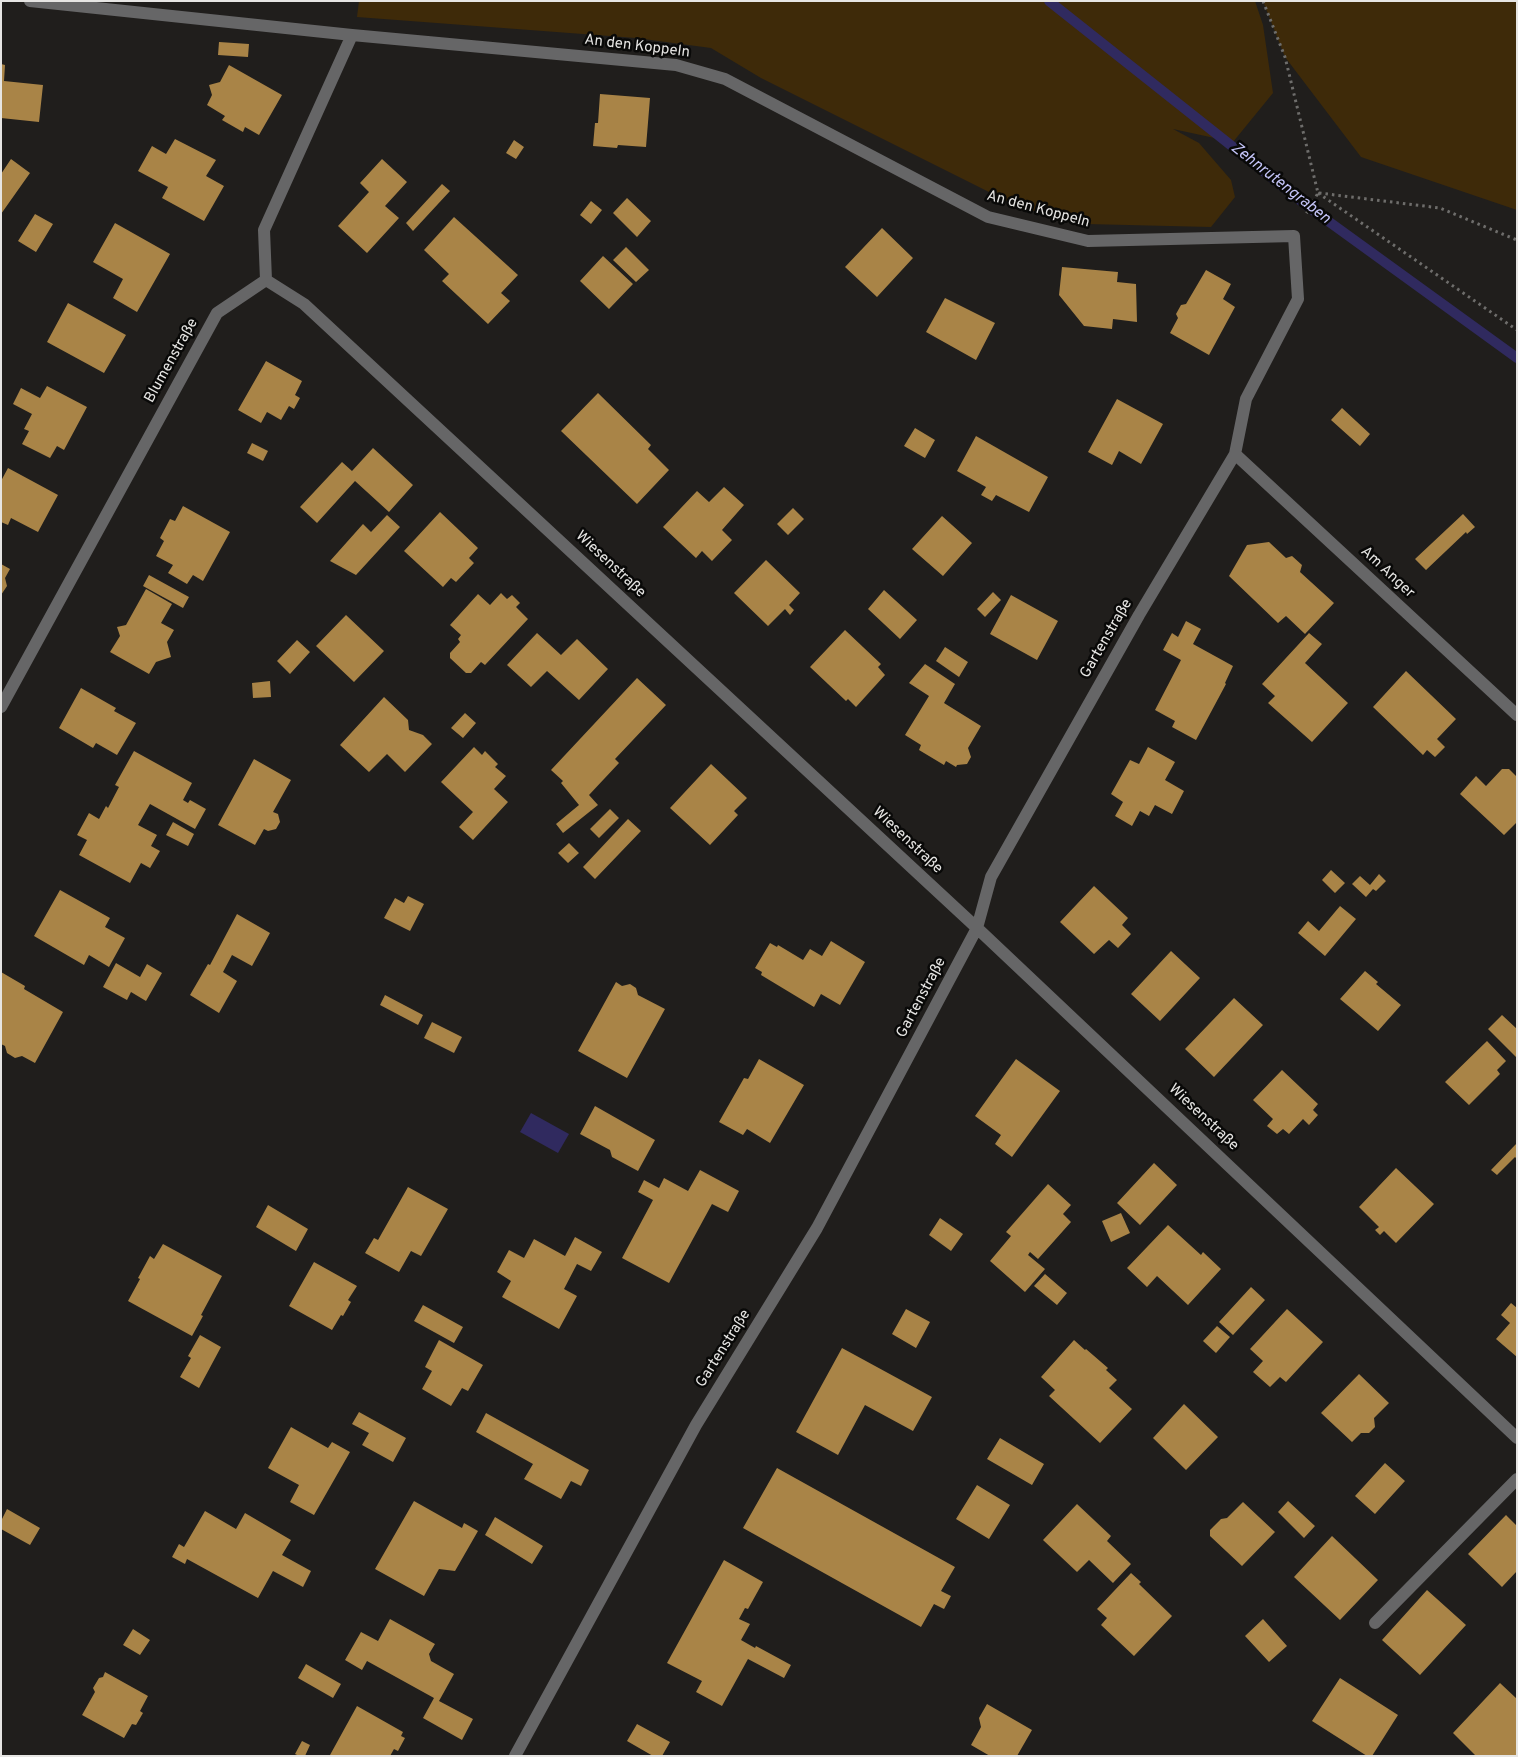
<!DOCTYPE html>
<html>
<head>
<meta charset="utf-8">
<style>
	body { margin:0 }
	#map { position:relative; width:1518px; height:1757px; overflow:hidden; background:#201e1c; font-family:Overpass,sans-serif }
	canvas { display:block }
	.frame { position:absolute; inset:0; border:2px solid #e6e5e3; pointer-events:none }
</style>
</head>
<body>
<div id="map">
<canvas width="1518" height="1757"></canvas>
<div class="frame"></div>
</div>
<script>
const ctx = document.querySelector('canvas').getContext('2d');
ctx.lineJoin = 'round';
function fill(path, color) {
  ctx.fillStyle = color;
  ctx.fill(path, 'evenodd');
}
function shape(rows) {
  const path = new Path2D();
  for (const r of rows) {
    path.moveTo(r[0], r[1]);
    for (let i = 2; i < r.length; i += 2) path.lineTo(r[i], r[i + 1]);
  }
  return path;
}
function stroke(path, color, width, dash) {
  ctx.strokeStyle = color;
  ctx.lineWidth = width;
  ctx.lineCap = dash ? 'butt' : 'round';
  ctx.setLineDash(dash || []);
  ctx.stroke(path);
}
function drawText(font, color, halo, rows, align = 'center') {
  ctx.font = font + ' Overpass,sans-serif';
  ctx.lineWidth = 5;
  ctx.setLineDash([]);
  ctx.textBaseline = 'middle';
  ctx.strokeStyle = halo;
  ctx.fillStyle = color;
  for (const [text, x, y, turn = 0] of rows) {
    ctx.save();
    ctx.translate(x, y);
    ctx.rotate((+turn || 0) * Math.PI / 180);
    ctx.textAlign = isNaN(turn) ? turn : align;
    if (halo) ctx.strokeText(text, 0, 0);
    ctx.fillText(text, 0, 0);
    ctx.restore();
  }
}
fill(shape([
	[359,1,1255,1,1263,25,1273,93,1233,142,1173,129,1199,143,1231,180,1235,197,1211,227,1086,224,1019,207,761,78,711,48,636,38,357,17],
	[1263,1,1517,1,1517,210,1361,157,1285,57]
]), '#3e2a09');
fill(shape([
	[531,1113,569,1134,558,1153,520,1132]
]), '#302a5f');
stroke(shape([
	[1049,1,1310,208,1517,358]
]), '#302a5f', 10);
fill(shape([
	[219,42,249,44,248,57,218,55],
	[1,64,5,65,4,81,43,85,39,122,1,118],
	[229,65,282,95,259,135,245,127,243,132,222,120,225,116,207,105,212,95,209,85,220,82],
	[600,94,650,98,646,147,618,145,617,148,593,146,595,123,598,123],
	[175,139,216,160,206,176,224,186,204,221,162,198,168,187,138,171,152,146,166,154],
	[514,140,524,147,516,159,506,153],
	[11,159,30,173,1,214,1,174],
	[382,159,407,182,385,206,399,218,367,253,338,226,369,192,360,183],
	[442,184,450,191,413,231,406,223],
	[627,198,651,221,637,237,613,213],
	[591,201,602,210,591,224,580,215],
	[35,214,53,224,36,252,18,241],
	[454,217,518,275,501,293,510,301,488,324,442,281,449,274,424,250],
	[115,223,170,254,137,312,113,298,123,279,93,262],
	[882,228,913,258,877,297,845,267],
	[626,247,649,270,636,282,613,260],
	[603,256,633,284,609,309,580,281],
	[1062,267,1118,272,1117,282,1136,284,1137,322,1113,319,1112,329,1084,326,1059,295],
	[1206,270,1231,284,1223,299,1235,307,1209,355,1170,333,1178,318,1176,314,1181,305,1186,304],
	[945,298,995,323,976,360,926,332],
	[68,303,126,335,104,373,47,342],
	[266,361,302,381,295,395,300,398,294,409,289,406,281,420,267,412,261,423,238,410],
	[47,386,87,407,64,450,57,446,50,458,22,444,29,431,24,429,32,414,13,404,21,388,40,398],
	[598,393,651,445,648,449,669,470,637,504,561,431],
	[1117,399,1163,424,1141,464,1119,451,1112,465,1088,452],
	[1342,408,1370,434,1360,446,1331,420],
	[915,428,935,440,925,458,904,446],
	[976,436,1048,477,1029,512,996,495,992,501,981,495,986,487,957,471],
	[252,443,268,451,263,461,247,453],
	[373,448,413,485,389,512,355,481,317,523,300,507,342,462,352,471],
	[8,468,58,495,38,532,11,518,8,525,1,522,1,481],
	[724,487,744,505,722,530,732,540,712,561,702,551,696,558,663,527,697,491,709,502],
	[183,506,230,532,203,581,193,575,187,584,168,573,173,565,156,556,164,541,160,538,170,519,175,521],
	[793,508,804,519,788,535,777,524],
	[440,512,478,548,469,558,474,563,456,582,451,578,443,587,404,551],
	[1463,514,1475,527,1467,534,1466,532,1426,570,1415,559],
	[387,515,400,527,356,575,330,561,363,524,371,532],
	[942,516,972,543,943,576,912,549],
	[1269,542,1286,558,1292,556,1302,565,1300,572,1334,603,1305,634,1286,616,1278,623,1229,576,1247,545],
	[766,560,800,593,789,605,794,610,790,615,785,609,768,626,734,593],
	[1,564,10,569,5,578,7,586,1,595],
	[149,575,189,597,183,608,143,586],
	[146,589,172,604,161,623,174,630,167,642,171,657,156,662,149,674,110,652,120,636,117,627,126,625],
	[884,590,917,620,900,639,868,609],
	[993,592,1001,600,985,617,977,609],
	[501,593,507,599,512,595,520,603,516,607,528,619,485,665,481,662,471,673,466,673,450,658,450,653,460,642,458,639,461,635,450,625,478,594,490,605],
	[1011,595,1058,621,1037,660,990,634],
	[346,615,384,651,354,682,316,646],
	[1186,621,1201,629,1193,644,1233,666,1225,683,1226,684,1196,740,1172,727,1175,721,1155,710,1181,660,1163,650,1172,633,1178,637],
	[845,630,881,664,878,667,885,675,856,707,848,699,846,701,810,667],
	[537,633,561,655,577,639,608,669,579,700,547,671,531,687,507,665],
	[1309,633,1322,644,1305,663,1348,703,1312,742,1268,703,1275,696,1262,684],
	[297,640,310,652,290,674,277,661],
	[945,647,968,662,959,677,936,661],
	[925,664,955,684,944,703,981,726,968,748,971,757,967,764,957,765,956,767,946,761,944,765,919,750,921,745,905,735,929,696,909,683],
	[1406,671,1456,719,1437,739,1445,747,1435,757,1427,750,1423,755,1373,707],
	[637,678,666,705,615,759,619,763,589,795,598,805,563,833,556,824,579,805,561,783,563,781,551,770],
	[270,681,271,697,253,698,252,683],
	[81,688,116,708,114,711,136,723,117,755,96,743,93,748,59,728],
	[384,697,408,720,409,730,423,735,432,744,405,772,387,754,369,772,340,745],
	[465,713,476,723,463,738,451,728],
	[474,747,482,755,485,751,498,764,495,767,506,776,494,789,508,802,473,840,459,827,473,812,441,782],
	[1148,747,1175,762,1165,780,1184,791,1172,814,1155,805,1149,816,1140,811,1132,826,1115,816,1123,802,1111,794,1130,760,1139,764],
	[134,751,192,783,183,800,188,803,190,800,206,809,195,829,150,804,138,825,157,835,151,846,160,851,150,868,141,863,130,883,79,855,87,840,77,835,89,813,99,819,106,806,108,808,119,787,115,785],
	[254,759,291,780,273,812,278,814,280,822,276,829,268,831,264,829,255,845,218,825],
	[711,764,747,798,734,811,738,815,710,845,670,808],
	[1502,769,1509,769,1517,777,1517,822,1504,835,1460,794,1476,776,1486,786],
	[610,809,619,818,599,838,590,829],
	[628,819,641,831,595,879,583,867],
	[173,822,194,834,188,846,166,835],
	[569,843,579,853,568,863,558,853],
	[1331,870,1345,883,1335,893,1322,880],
	[1379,874,1386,881,1376,891,1373,889,1366,897,1352,884,1360,876,1370,885],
	[1094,886,1128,918,1122,925,1131,934,1118,948,1109,940,1094,954,1060,922],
	[60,890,110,918,105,927,125,938,109,967,89,955,84,965,34,936],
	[408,896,424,904,410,931,384,918,395,898,404,903],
	[1340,906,1356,919,1325,956,1298,933,1308,921,1319,931],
	[237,914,270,933,252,966,232,955,223,972,237,981,219,1013,190,995,208,964,210,965],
	[831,941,865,962,840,1005,821,994,814,1007,761,975,762,972,755,968,770,943,777,947,778,945,803,960,810,949,822,956],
	[1171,951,1200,978,1160,1021,1131,994],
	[116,963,140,977,147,964,162,973,146,1001,131,992,127,1000,103,987],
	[1365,971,1378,982,1376,984,1401,1005,1378,1031,1340,999],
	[1,972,25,986,24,989,63,1012,35,1063,22,1056,15,1058,7,1053,5,1046,1,1044],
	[616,982,622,986,630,984,636,988,638,995,665,1009,627,1078,578,1051],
	[385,995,423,1015,418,1025,380,1005],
	[1234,998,1263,1025,1214,1077,1185,1049],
	[1502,1015,1517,1029,1517,1058,1488,1029],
	[432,1022,462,1037,454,1053,424,1038],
	[1487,1041,1506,1061,1497,1070,1500,1074,1469,1105,1445,1082],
	[759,1059,804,1085,770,1143,747,1129,743,1135,719,1122,744,1078,748,1079],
	[1016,1059,1060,1091,1012,1157,995,1144,1001,1135,975,1116],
	[1282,1070,1318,1104,1313,1110,1318,1115,1309,1125,1303,1119,1289,1134,1283,1129,1277,1134,1267,1126,1273,1119,1253,1100],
	[595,1106,655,1140,638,1171,612,1157,610,1150,580,1134],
	[1517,1143,1517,1159,1515,1157,1497,1175,1491,1170],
	[1154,1163,1177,1185,1140,1225,1117,1203],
	[1396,1168,1434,1204,1396,1243,1384,1231,1380,1235,1375,1230,1379,1227,1359,1207],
	[700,1170,739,1191,728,1212,712,1204,669,1283,622,1258,653,1200,638,1192,644,1180,659,1188,664,1178,688,1191],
	[1048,1184,1071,1205,1063,1214,1071,1222,1038,1259,1030,1252,1028,1255,1045,1269,1025,1292,990,1261,1011,1236,1006,1232],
	[408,1187,448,1209,421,1256,411,1251,399,1272,365,1253,374,1238,378,1240],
	[268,1205,308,1229,296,1251,256,1227],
	[1121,1213,1130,1233,1111,1242,1102,1221],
	[940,1218,963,1234,951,1251,929,1235],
	[1168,1225,1201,1255,1203,1252,1221,1269,1188,1305,1157,1276,1147,1287,1127,1268],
	[575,1237,602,1252,591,1271,577,1264,564,1289,577,1296,559,1329,502,1297,511,1281,497,1272,509,1250,524,1258,534,1239,565,1256],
	[163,1244,222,1276,201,1315,203,1316,192,1336,128,1301,140,1279,138,1278,150,1256,154,1259],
	[314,1262,357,1286,348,1300,351,1302,343,1316,341,1315,332,1330,289,1306],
	[1045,1274,1067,1293,1057,1305,1034,1286],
	[1251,1287,1265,1300,1233,1335,1219,1322],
	[1511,1303,1517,1308,1517,1357,1496,1339,1510,1323,1501,1315],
	[423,1305,463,1327,454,1343,414,1321],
	[906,1309,930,1322,916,1348,892,1334],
	[1287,1309,1323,1342,1286,1382,1280,1377,1270,1387,1253,1372,1263,1361,1250,1349],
	[1217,1326,1230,1337,1216,1353,1203,1341],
	[200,1335,221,1347,199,1388,180,1377,191,1358,188,1356],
	[439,1340,483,1365,468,1391,462,1388,451,1406,422,1389,432,1371,425,1367],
	[1074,1340,1085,1350,1086,1349,1108,1368,1106,1370,1117,1380,1109,1388,1132,1409,1100,1443,1049,1396,1055,1390,1041,1377],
	[842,1348,932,1397,913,1431,865,1405,838,1455,796,1432],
	[1359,1374,1389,1403,1374,1418,1375,1427,1369,1433,1361,1433,1352,1442,1321,1413],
	[1184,1404,1218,1437,1186,1470,1153,1438],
	[359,1412,406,1438,393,1462,362,1445,369,1433,352,1424],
	[486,1413,589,1470,581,1486,571,1481,561,1499,524,1479,533,1464,476,1432],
	[291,1427,328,1448,332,1442,350,1452,314,1515,290,1502,299,1485,268,1468],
	[1000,1438,1044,1464,1032,1485,987,1459],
	[1385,1463,1405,1481,1375,1514,1355,1496],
	[777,1468,955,1567,941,1591,951,1596,944,1609,934,1604,921,1627,743,1528],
	[977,1485,1010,1505,989,1539,956,1519],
	[414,1501,462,1528,464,1523,478,1531,455,1571,439,1569,424,1596,375,1569],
	[1288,1501,1315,1526,1304,1538,1278,1512],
	[1243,1502,1275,1532,1242,1566,1210,1536,1210,1530,1221,1519,1227,1518],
	[1077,1504,1111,1536,1107,1541,1131,1564,1113,1583,1089,1560,1077,1572,1043,1540],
	[7,1509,40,1528,30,1545,1,1529,1,1521],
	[205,1511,236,1529,245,1513,291,1540,282,1555,311,1571,303,1587,273,1571,258,1598,187,1559,185,1564,172,1557,179,1544,184,1547],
	[1506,1515,1517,1526,1517,1571,1502,1587,1468,1554],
	[495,1517,543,1546,532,1564,485,1535],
	[1332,1536,1378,1580,1340,1620,1294,1577],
	[724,1560,763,1582,748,1609,745,1608,739,1619,750,1624,741,1640,755,1648,756,1646,791,1665,784,1678,748,1659,722,1706,696,1692,702,1681,667,1663],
	[1131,1573,1141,1582,1139,1584,1172,1616,1134,1656,1101,1625,1107,1618,1097,1609],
	[1427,1590,1466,1625,1420,1675,1382,1640],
	[390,1619,435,1644,429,1654,431,1661,454,1674,439,1701,473,1719,462,1740,423,1718,434,1698,367,1661,362,1670,345,1660,361,1632,378,1641],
	[1263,1619,1287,1646,1269,1662,1245,1636],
	[133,1629,150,1640,140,1655,123,1645],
	[306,1664,341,1684,333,1698,298,1678],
	[105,1672,148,1696,140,1711,143,1713,136,1725,132,1724,124,1738,82,1715,95,1692,93,1688,99,1678,103,1677],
	[1340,1678,1398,1715,1372,1756,1367,1756,1312,1721],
	[1500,1683,1517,1699,1517,1756,1476,1756,1453,1733],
	[987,1704,1032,1730,1017,1756,990,1756,971,1745,981,1727,979,1718],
	[357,1706,403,1732,401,1736,405,1738,398,1751,394,1749,390,1756,330,1755],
	[637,1724,670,1742,662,1756,653,1756,627,1741],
	[302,1741,310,1745,305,1756,299,1756,295,1754]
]), '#a98447');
stroke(shape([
	[1263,1,1285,57,1318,193,1305,216],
	[1318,193,1517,330],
	[1319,193,1440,208,1517,240]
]), '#6e6d6b', 3, [2.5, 4]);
stroke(shape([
	[30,1,352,35,676,65,725,79,988,217,1088,241,1294,236,1298,299,1246,399,1235,454,1139,615,991,877,977,928,817,1228,696,1425,515,1756],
	[266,280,304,304,977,928,1517,1438],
	[266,280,264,230,352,35],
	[1235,454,1517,715],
	[1,707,217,313,266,280],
	[1375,1623,1517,1479]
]), '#666667', 12);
drawText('15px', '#e6e5e3', '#090908', [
	["An den Koppeln",637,47,7],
	["An den Koppeln",1038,210,15],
	["Blumenstraße",172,361,-61],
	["Wiesenstraße",610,565,43],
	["Am Anger",1387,573,43],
	["Gartenstraße",1107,639,-60],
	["Wiesenstraße",907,841,43],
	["Gartenstraße",922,998,-62],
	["Wiesenstraße",1203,1118,43],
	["Gartenstraße",724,1349,-58]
]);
drawText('italic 16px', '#c3c3f7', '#090908', [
	["Zehnrutengraben",1280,184,38]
]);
</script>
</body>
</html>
